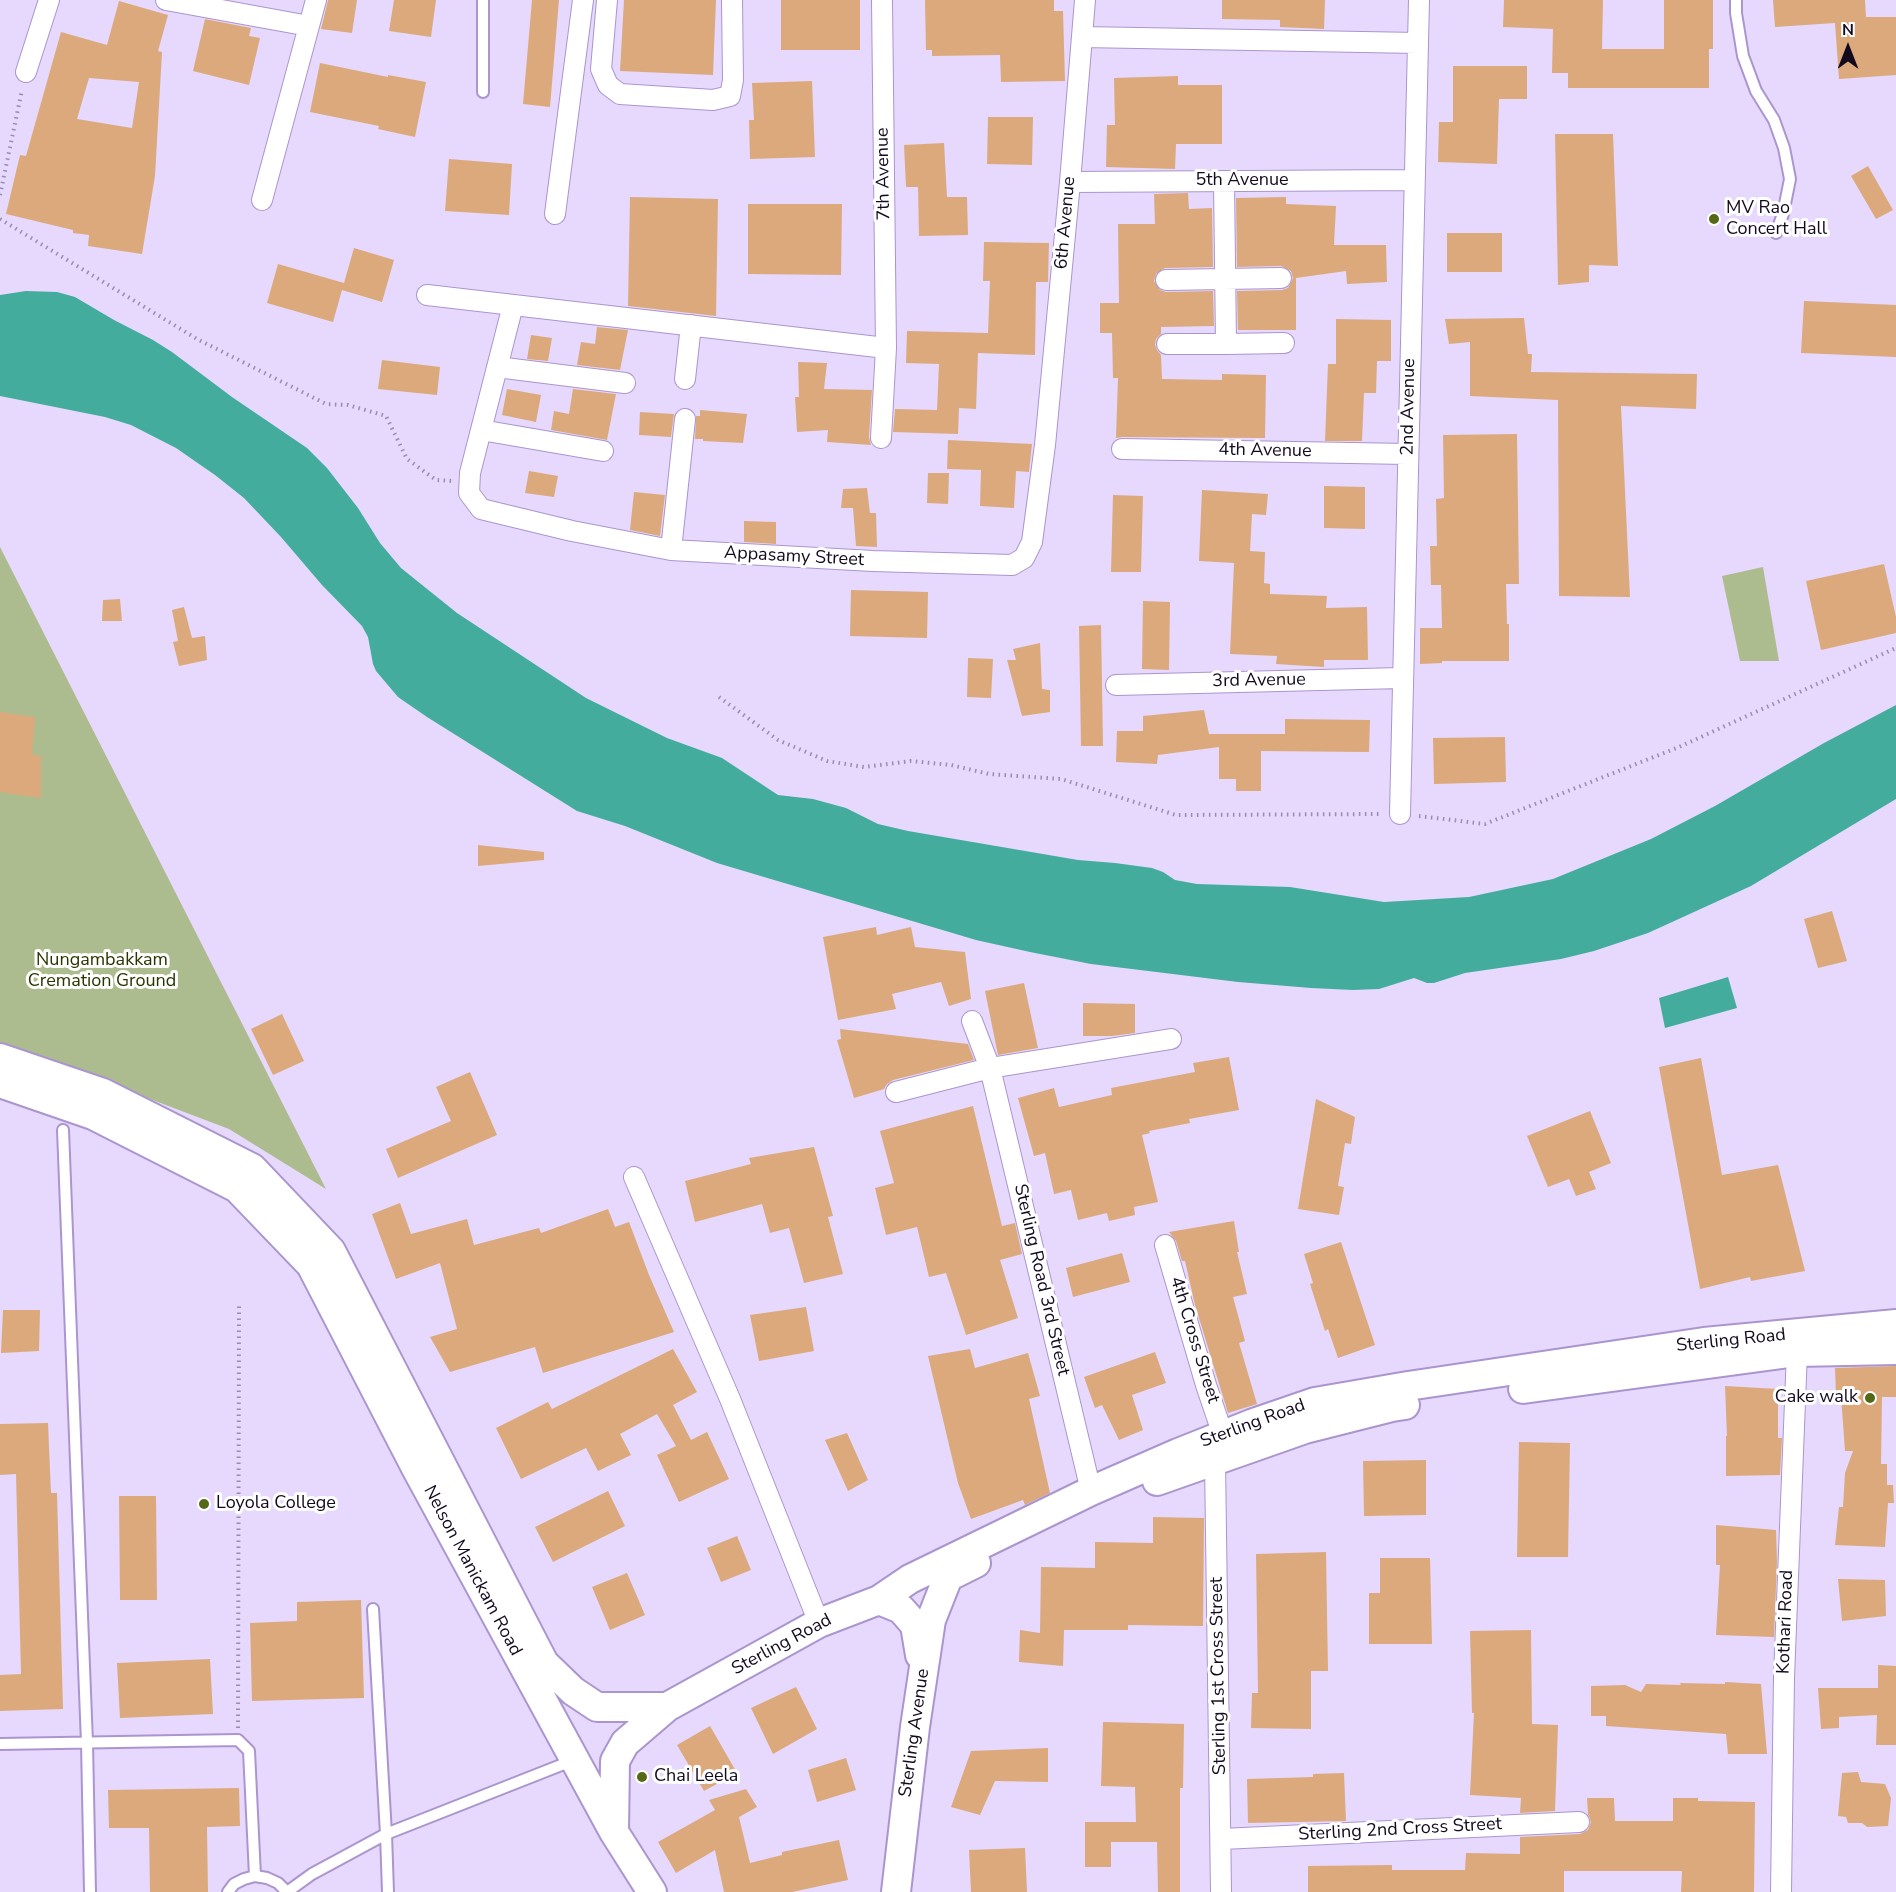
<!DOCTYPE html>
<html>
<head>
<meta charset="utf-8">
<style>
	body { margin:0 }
	#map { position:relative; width:1896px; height:1892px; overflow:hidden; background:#e6d9fd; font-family:"Nunito Sans",sans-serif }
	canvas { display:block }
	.north { position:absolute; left:1818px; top:18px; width:60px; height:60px; -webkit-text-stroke:4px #fff; paint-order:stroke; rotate:0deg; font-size:16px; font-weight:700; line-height:24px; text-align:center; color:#130a1e }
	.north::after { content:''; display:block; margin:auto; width:21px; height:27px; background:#130a1e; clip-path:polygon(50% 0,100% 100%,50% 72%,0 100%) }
</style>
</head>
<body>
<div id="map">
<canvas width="1896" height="1892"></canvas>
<div class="north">N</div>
</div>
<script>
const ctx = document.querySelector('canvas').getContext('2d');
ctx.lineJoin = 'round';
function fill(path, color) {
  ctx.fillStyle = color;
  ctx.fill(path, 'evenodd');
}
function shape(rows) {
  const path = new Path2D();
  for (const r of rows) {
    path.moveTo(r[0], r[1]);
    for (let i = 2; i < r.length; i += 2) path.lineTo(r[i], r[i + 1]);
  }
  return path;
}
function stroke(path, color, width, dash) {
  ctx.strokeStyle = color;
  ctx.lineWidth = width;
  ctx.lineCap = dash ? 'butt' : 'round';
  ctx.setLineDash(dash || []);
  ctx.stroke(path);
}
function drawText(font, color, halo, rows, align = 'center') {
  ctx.font = font + ' "Nunito Sans",sans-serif';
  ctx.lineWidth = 6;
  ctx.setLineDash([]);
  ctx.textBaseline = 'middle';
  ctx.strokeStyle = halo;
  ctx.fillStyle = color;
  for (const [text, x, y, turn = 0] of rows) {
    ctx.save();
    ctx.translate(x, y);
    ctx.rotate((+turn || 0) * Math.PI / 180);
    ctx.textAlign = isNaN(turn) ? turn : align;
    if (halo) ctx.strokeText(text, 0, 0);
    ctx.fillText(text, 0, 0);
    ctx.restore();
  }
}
fill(shape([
	[0,547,326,1189,229,1129,0,1042],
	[1763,567,1779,661,1740,661,1722,576]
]), '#adbc8e');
fill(shape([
	[26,291,57,292,75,297,114,320,153,340,172,352,232,397,307,448,327,468,358,508,380,543,401,568,457,613,586,698,667,738,722,758,778,795,813,799,846,808,878,824,908,831,1078,860,1115,863,1152,868,1163,872,1175,880,1197,884,1290,887,1384,902,1469,897,1553,879,1651,839,1715,806,1824,743,1896,705,1896,799,1751,886,1648,933,1594,951,1561,959,1465,973,1434,983,1427,983,1414,978,1379,989,1353,990,1311,988,1238,982,1091,964,1030,952,976,940,717,863,625,826,577,811,427,717,398,697,376,671,373,664,368,637,362,626,322,585,281,537,244,498,215,475,176,448,131,425,105,417,0,396,0,295],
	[1728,977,1737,1008,1665,1028,1659,998]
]), '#44ac9d');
fill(shape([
	[328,0,357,0,352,33,321,29],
	[394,0,436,0,431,37,389,31],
	[532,0,559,0,550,107,523,104],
	[624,0,716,0,713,75,620,71],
	[781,0,860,0,860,50,781,50],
	[925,0,1054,0,1054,11,1063,11,1065,81,1001,82,1000,55,932,56,932,50,926,50],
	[1222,0,1325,0,1324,29,1280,27,1280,20,1222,19],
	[1504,0,1603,0,1602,49,1664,49,1664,0,1713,0,1713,49,1709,49,1709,88,1568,88,1568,73,1552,73,1553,29,1503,27],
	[1773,0,1865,0,1866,17,1896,17,1896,75,1839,79,1835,23,1775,27],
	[119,1,168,15,158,51,162,52,155,176,142,254,88,246,89,235,73,233,73,230,6,214,20,155,26,156,61,32,107,45],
	[89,78,139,82,132,128,77,119],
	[205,19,251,28,249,36,260,38,249,85,193,71],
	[320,63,388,77,388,75,426,82,415,137,378,129,379,126,310,112],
	[1453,66,1527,66,1527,99,1499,99,1497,164,1438,162,1439,122,1453,122],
	[1178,76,1178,85,1222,85,1222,144,1176,144,1175,169,1106,167,1107,125,1115,125,1114,78],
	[812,81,815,157,750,159,749,120,754,120,752,83],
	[988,117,1033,117,1032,165,987,164],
	[1555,134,1613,134,1618,266,1589,265,1589,282,1558,285],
	[944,143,947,197,967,197,968,235,919,236,918,187,906,187,904,145],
	[449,159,512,164,509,215,445,211],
	[1868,166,1893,210,1876,219,1851,176],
	[1188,193,1189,209,1212,208,1213,267,1165,268,1156,274,1154,281,1160,290,1166,292,1213,291,1214,326,1161,327,1161,334,1156,339,1155,345,1157,350,1161,355,1162,379,1222,380,1222,374,1266,375,1265,438,1122,437,1116,438,1118,378,1113,378,1112,333,1100,333,1100,303,1119,303,1118,224,1155,224,1154,194],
	[630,197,718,199,716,316,628,306],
	[1286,197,1286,204,1336,206,1334,245,1386,245,1387,282,1347,284,1346,271,1296,278,1296,330,1238,330,1237,291,1282,290,1288,288,1293,278,1291,271,1281,266,1237,267,1236,198],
	[748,204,842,204,841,275,748,274],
	[1447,233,1502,233,1502,272,1447,272],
	[984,242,1049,243,1048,282,1036,282,1035,355,978,353,976,409,959,408,958,434,893,432,895,409,937,410,939,364,906,363,907,331,988,333,990,281,983,281],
	[354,248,394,260,382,302,342,290,333,322,267,303,278,264,344,283],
	[1804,301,1896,305,1896,357,1801,353],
	[1524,318,1528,354,1532,354,1531,372,1697,374,1696,409,1621,406,1630,597,1559,596,1558,400,1470,396,1470,342,1449,344,1445,319],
	[1336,319,1391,320,1391,361,1377,361,1376,393,1364,393,1362,441,1325,441,1328,364,1336,364],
	[597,327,628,330,620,370,577,365,581,342,595,344],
	[531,335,552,338,548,361,527,359],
	[382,360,440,367,437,395,378,389],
	[798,362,827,363,824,389,872,390,869,437,871,445,827,442,828,430,797,432,795,397,799,397],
	[507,389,541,395,536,422,502,415],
	[573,389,616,394,607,440,551,430,554,411,569,414],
	[700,410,747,414,743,443,703,441,703,439,695,439,696,416,700,416],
	[640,412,674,414,671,437,639,435],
	[1517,434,1519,584,1506,584,1507,624,1509,624,1509,661,1442,661,1442,663,1420,664,1420,628,1442,628,1441,585,1431,585,1430,546,1437,546,1436,499,1444,498,1443,435],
	[948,440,1032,444,1029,472,1016,471,1014,508,980,506,981,470,947,469],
	[529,471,558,476,554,497,525,493],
	[928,473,949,473,948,504,927,503],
	[1324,486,1365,487,1365,529,1324,528],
	[867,488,870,513,876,513,877,547,856,546,853,508,841,508,843,489],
	[1202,490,1268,494,1266,515,1252,514,1250,551,1265,552,1264,583,1270,584,1270,594,1327,596,1326,608,1367,607,1368,660,1324,660,1324,667,1276,664,1277,656,1230,654,1234,563,1199,561],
	[634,492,665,495,660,536,630,530],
	[1113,495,1143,496,1141,572,1111,572],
	[744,521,776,522,776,544,744,542],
	[1884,564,1896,617,1896,633,1821,650,1806,581],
	[851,590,928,592,927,638,850,636],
	[120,599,122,621,102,621,103,600],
	[1143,601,1170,602,1169,670,1142,669],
	[184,607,192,638,205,636,207,660,179,666,173,642,178,641,172,610],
	[1101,625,1103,746,1081,746,1079,626],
	[1040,643,1042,689,1050,690,1050,712,1022,716,1007,660,1016,660,1013,649],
	[968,658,993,659,991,698,967,697],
	[1204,710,1209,734,1285,734,1285,719,1370,720,1369,752,1261,751,1261,791,1236,791,1236,779,1219,779,1219,747,1158,755,1157,764,1116,762,1117,731,1143,731,1143,716],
	[0,712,35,717,32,754,41,756,41,798,0,792],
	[1505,737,1506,782,1434,784,1433,738],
	[478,845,544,852,544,860,478,866],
	[1832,911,1847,961,1818,968,1804,919],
	[876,927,877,935,911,927,915,947,965,952,971,999,949,1006,941,982,892,994,896,1009,838,1020,823,937],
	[1024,983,1038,1048,998,1055,985,991],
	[1083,1003,1135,1004,1135,1033,1112,1036,1083,1036],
	[282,1014,304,1061,273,1075,251,1029],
	[840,1029,968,1044,974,1060,893,1080,887,1084,884,1089,854,1098,837,1040,841,1039],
	[1229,1057,1239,1110,1189,1119,1190,1123,1149,1131,1150,1133,1142,1135,1158,1202,1134,1207,1135,1215,1109,1221,1107,1213,1078,1220,1071,1190,1054,1194,1045,1153,1034,1156,1018,1098,1054,1088,1059,1107,1112,1095,1111,1088,1195,1072,1193,1063],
	[1701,1058,1722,1175,1778,1165,1805,1271,1751,1281,1750,1277,1700,1289,1659,1067],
	[470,1072,497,1135,398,1178,386,1149,451,1121,436,1087],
	[1316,1099,1355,1117,1351,1144,1345,1143,1338,1186,1344,1187,1339,1215,1298,1209],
	[973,1106,1002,1226,1015,1223,1022,1254,1000,1260,1018,1318,966,1335,946,1273,929,1277,917,1227,886,1235,875,1188,894,1183,880,1131],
	[1590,1111,1611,1163,1589,1172,1596,1189,1576,1196,1569,1179,1548,1187,1527,1136],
	[814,1147,833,1216,828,1217,843,1274,804,1283,789,1228,770,1233,762,1204,695,1222,685,1181,751,1164,749,1158],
	[400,1203,411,1234,467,1219,474,1245,539,1228,541,1233,608,1209,615,1227,629,1222,649,1275,674,1332,543,1373,535,1347,450,1372,430,1337,457,1329,440,1263,396,1279,372,1214],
	[1234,1221,1239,1252,1237,1252,1247,1294,1233,1297,1245,1341,1239,1343,1257,1404,1228,1413,1195,1305,1185,1261,1182,1261,1176,1241,1169,1232],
	[1341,1242,1375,1345,1338,1358,1328,1329,1325,1331,1310,1284,1313,1283,1304,1254],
	[1122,1253,1130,1282,1073,1297,1066,1268],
	[806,1307,814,1351,759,1361,750,1315],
	[3,1310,40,1310,39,1351,1,1353],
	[673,1349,697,1392,673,1405,691,1440,707,1432,729,1479,679,1502,657,1455,676,1446,657,1414,620,1434,631,1455,598,1471,586,1448,521,1479,496,1428,548,1402,552,1409],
	[970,1349,975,1368,1028,1353,1040,1396,1029,1399,1050,1493,1025,1505,1023,1500,971,1519,958,1483,928,1356],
	[1155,1352,1166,1383,1132,1395,1143,1430,1119,1440,1102,1405,1095,1408,1084,1377],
	[1896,1366,1896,1397,1882,1397,1881,1464,1887,1464,1887,1485,1893,1485,1894,1503,1888,1503,1885,1547,1835,1545,1839,1507,1843,1507,1845,1473,1853,1451,1845,1451,1841,1396,1836,1396,1835,1368],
	[1725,1386,1778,1389,1778,1438,1782,1438,1780,1475,1726,1476,1726,1436,1727,1436],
	[48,1423,51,1493,57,1493,63,1709,0,1711,0,1675,21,1674,16,1474,0,1475,0,1424],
	[847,1433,868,1480,848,1491,825,1440],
	[1519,1442,1570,1443,1568,1557,1517,1557],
	[1426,1460,1426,1515,1364,1516,1363,1461],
	[608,1491,625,1526,553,1562,535,1527],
	[119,1496,156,1496,157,1600,120,1600],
	[1153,1517,1204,1518,1203,1626,1128,1625,1128,1630,1064,1630,1063,1666,1019,1662,1020,1630,1040,1633,1041,1567,1095,1568,1095,1542,1153,1543],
	[1716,1525,1776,1530,1777,1561,1774,1637,1716,1635,1720,1565,1716,1565],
	[737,1536,751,1570,721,1582,707,1548],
	[1326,1552,1328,1671,1311,1671,1311,1729,1251,1728,1252,1693,1258,1693,1256,1554],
	[1380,1558,1430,1558,1432,1644,1369,1644,1369,1593,1380,1593],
	[627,1573,645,1615,610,1630,592,1587],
	[1838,1579,1885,1580,1886,1616,1842,1621],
	[361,1600,364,1698,252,1701,250,1623,297,1621,297,1602],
	[1531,1630,1532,1724,1558,1725,1555,1811,1520,1813,1521,1798,1470,1795,1474,1713,1472,1713,1470,1631],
	[210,1659,213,1714,120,1718,117,1663],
	[1878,1665,1896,1666,1896,1745,1876,1745,1877,1715,1839,1717,1839,1728,1821,1729,1818,1688,1878,1688],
	[1725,1682,1761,1684,1767,1754,1728,1754,1726,1734,1606,1726,1606,1716,1591,1716,1591,1686,1625,1685,1641,1692,1646,1684,1681,1685,1680,1683,1725,1684],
	[796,1687,817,1729,773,1754,751,1708],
	[1103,1722,1184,1724,1183,1788,1180,1788,1180,1892,1158,1892,1157,1842,1111,1842,1111,1867,1085,1867,1085,1822,1136,1822,1135,1787,1101,1786],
	[710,1726,737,1773,704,1791,677,1745],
	[1048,1748,1048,1782,995,1781,980,1815,951,1807,971,1751],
	[846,1758,856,1790,817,1802,808,1770],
	[1858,1772,1861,1782,1885,1784,1891,1798,1888,1826,1867,1827,1862,1823,1848,1823,1846,1817,1838,1816,1842,1773],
	[1344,1773,1346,1821,1248,1823,1247,1779,1313,1777,1313,1774],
	[239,1788,240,1826,207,1827,208,1892,150,1892,149,1828,109,1828,108,1790],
	[746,1789,757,1807,739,1817,750,1863,782,1855,782,1852,839,1840,848,1880,792,1892,724,1892,715,1850,676,1873,658,1842,715,1810,709,1800],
	[1587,1798,1614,1798,1615,1821,1673,1821,1673,1798,1698,1798,1698,1801,1755,1802,1754,1892,1681,1892,1682,1871,1564,1871,1564,1892,1308,1892,1308,1866,1392,1865,1392,1870,1465,1870,1466,1853,1520,1854,1520,1837,1580,1834,1588,1830,1591,1822,1588,1814],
	[1025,1848,1027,1892,971,1892,969,1850]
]), '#dba97c');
const lane = shape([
	[1736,0,1736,13,1743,56,1756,91,1774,120,1784,148,1790,179,1783,214,1776,233],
	[483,92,483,0],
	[63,1130,87,1743,90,1892],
	[0,1744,238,1740,249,1751,255,1876],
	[228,1892,234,1884,244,1879,255,1876,267,1878,278,1883,287,1892],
	[287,1892,312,1874,386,1834,373,1609],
	[388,1892,386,1834,574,1760]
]);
const street = shape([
	[166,0,309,26],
	[607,0,601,69,608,85,620,94,713,100,730,96,733,80,732,0],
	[1082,37,1418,43],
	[26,72,49,0],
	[1070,182,1414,180],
	[262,200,316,0],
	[555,214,583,0],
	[1166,280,1281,278],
	[427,295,886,348],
	[513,305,470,473,469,493,481,509,572,531,671,550,873,561,1012,565,1024,558,1032,542,1045,445,1070,182,1085,0],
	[1167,344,1226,344,1224,181],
	[1226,344,1284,343],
	[497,367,625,383],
	[685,379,691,325],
	[481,430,603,451],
	[881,438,886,348,882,0],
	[1122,449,1408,454],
	[671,550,685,419],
	[1116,685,1402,678],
	[1400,814,1419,0],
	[972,1021,990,1068,1091,1491],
	[896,1092,990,1068,1171,1039],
	[634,1177,730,1399,819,1623],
	[1165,1245,1206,1385,1223,1435],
	[1215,1461,1221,1892],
	[1222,1839,1579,1822],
	[1781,1892,1784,1677,1797,1352]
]);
const secondary = shape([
	[0,1058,103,1093,252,1168,331,1251,544,1663,573,1691,597,1707,667,1707],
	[0,1083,93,1115,237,1188,311,1265,416,1468,614,1832,652,1892],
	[1523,1389,1797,1352,1896,1350],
	[1157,1481,1305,1429,1392,1407,1405,1405],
	[879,1600,901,1609,915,1625,920,1655],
	[614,1832,615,1761,625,1743,667,1707,819,1623,879,1600,910,1579,1091,1491,1178,1453,1251,1424,1315,1402,1408,1386,1704,1342,1896,1324],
	[896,1892,915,1727,931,1620,948,1577,976,1563]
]);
stroke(lane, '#ab95ce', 14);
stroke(street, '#ab95ce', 22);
stroke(secondary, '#ab95ce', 32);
stroke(shape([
	[0,195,22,90],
	[0,219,197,339,326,404,348,405,386,416,407,459,436,480,452,481],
	[719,697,778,740,827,761,864,767,911,761,951,765,989,774,1061,779,1176,815,1382,814],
	[1419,816,1485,824,1679,747,1896,648],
	[238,1728,239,1306]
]), '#988dab', 4, [1.5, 4.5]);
stroke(lane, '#fff', 10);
stroke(street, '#fff', 20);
stroke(secondary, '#fff', 28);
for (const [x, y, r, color] of [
	[1714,219,6,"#556815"],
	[1870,1398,6,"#556815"],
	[204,1504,6,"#556815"],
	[642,1777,6,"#556815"]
]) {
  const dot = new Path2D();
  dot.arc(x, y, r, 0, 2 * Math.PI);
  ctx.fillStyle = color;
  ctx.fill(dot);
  stroke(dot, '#fff', 2);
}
drawText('18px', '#130a1e', '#fff', [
	["7th Avenue",884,174,-91],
	["5th Avenue",1242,181],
	["6th Avenue",1066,223,-85],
	["2nd Avenue",1409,407,-89],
	["4th Avenue",1265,451,1],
	["Appasamy Street",794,557,3],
	["3rd Avenue",1259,681,-1],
	["Sterling Road 3rd Street",1041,1280,77],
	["4th Cross Street",1194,1340,73],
	["Sterling Road",1731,1341,-6],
	["Sterling Road",1253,1424,-20],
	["Nelson Manickam Road",472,1571,62],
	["Kothari Road",1786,1622,-88],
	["Sterling Road",782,1645,-28],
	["Sterling 1st Cross Street",1219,1676,-91],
	["Sterling Avenue",915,1733,-82],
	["Sterling 2nd Cross Street",1400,1830,-3]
]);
drawText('18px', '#130a1e', '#fff', [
	["MV Rao",1726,209],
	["Concert Hall",1726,230],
	["Cake walk",1858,1398,"right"],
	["Loyola College",216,1504],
	["Chai Leela",654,1777]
], 'left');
drawText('18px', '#2a3600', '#fff', [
	["Nungambakkam",102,961],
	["Cremation Ground",102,982]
]);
</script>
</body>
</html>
